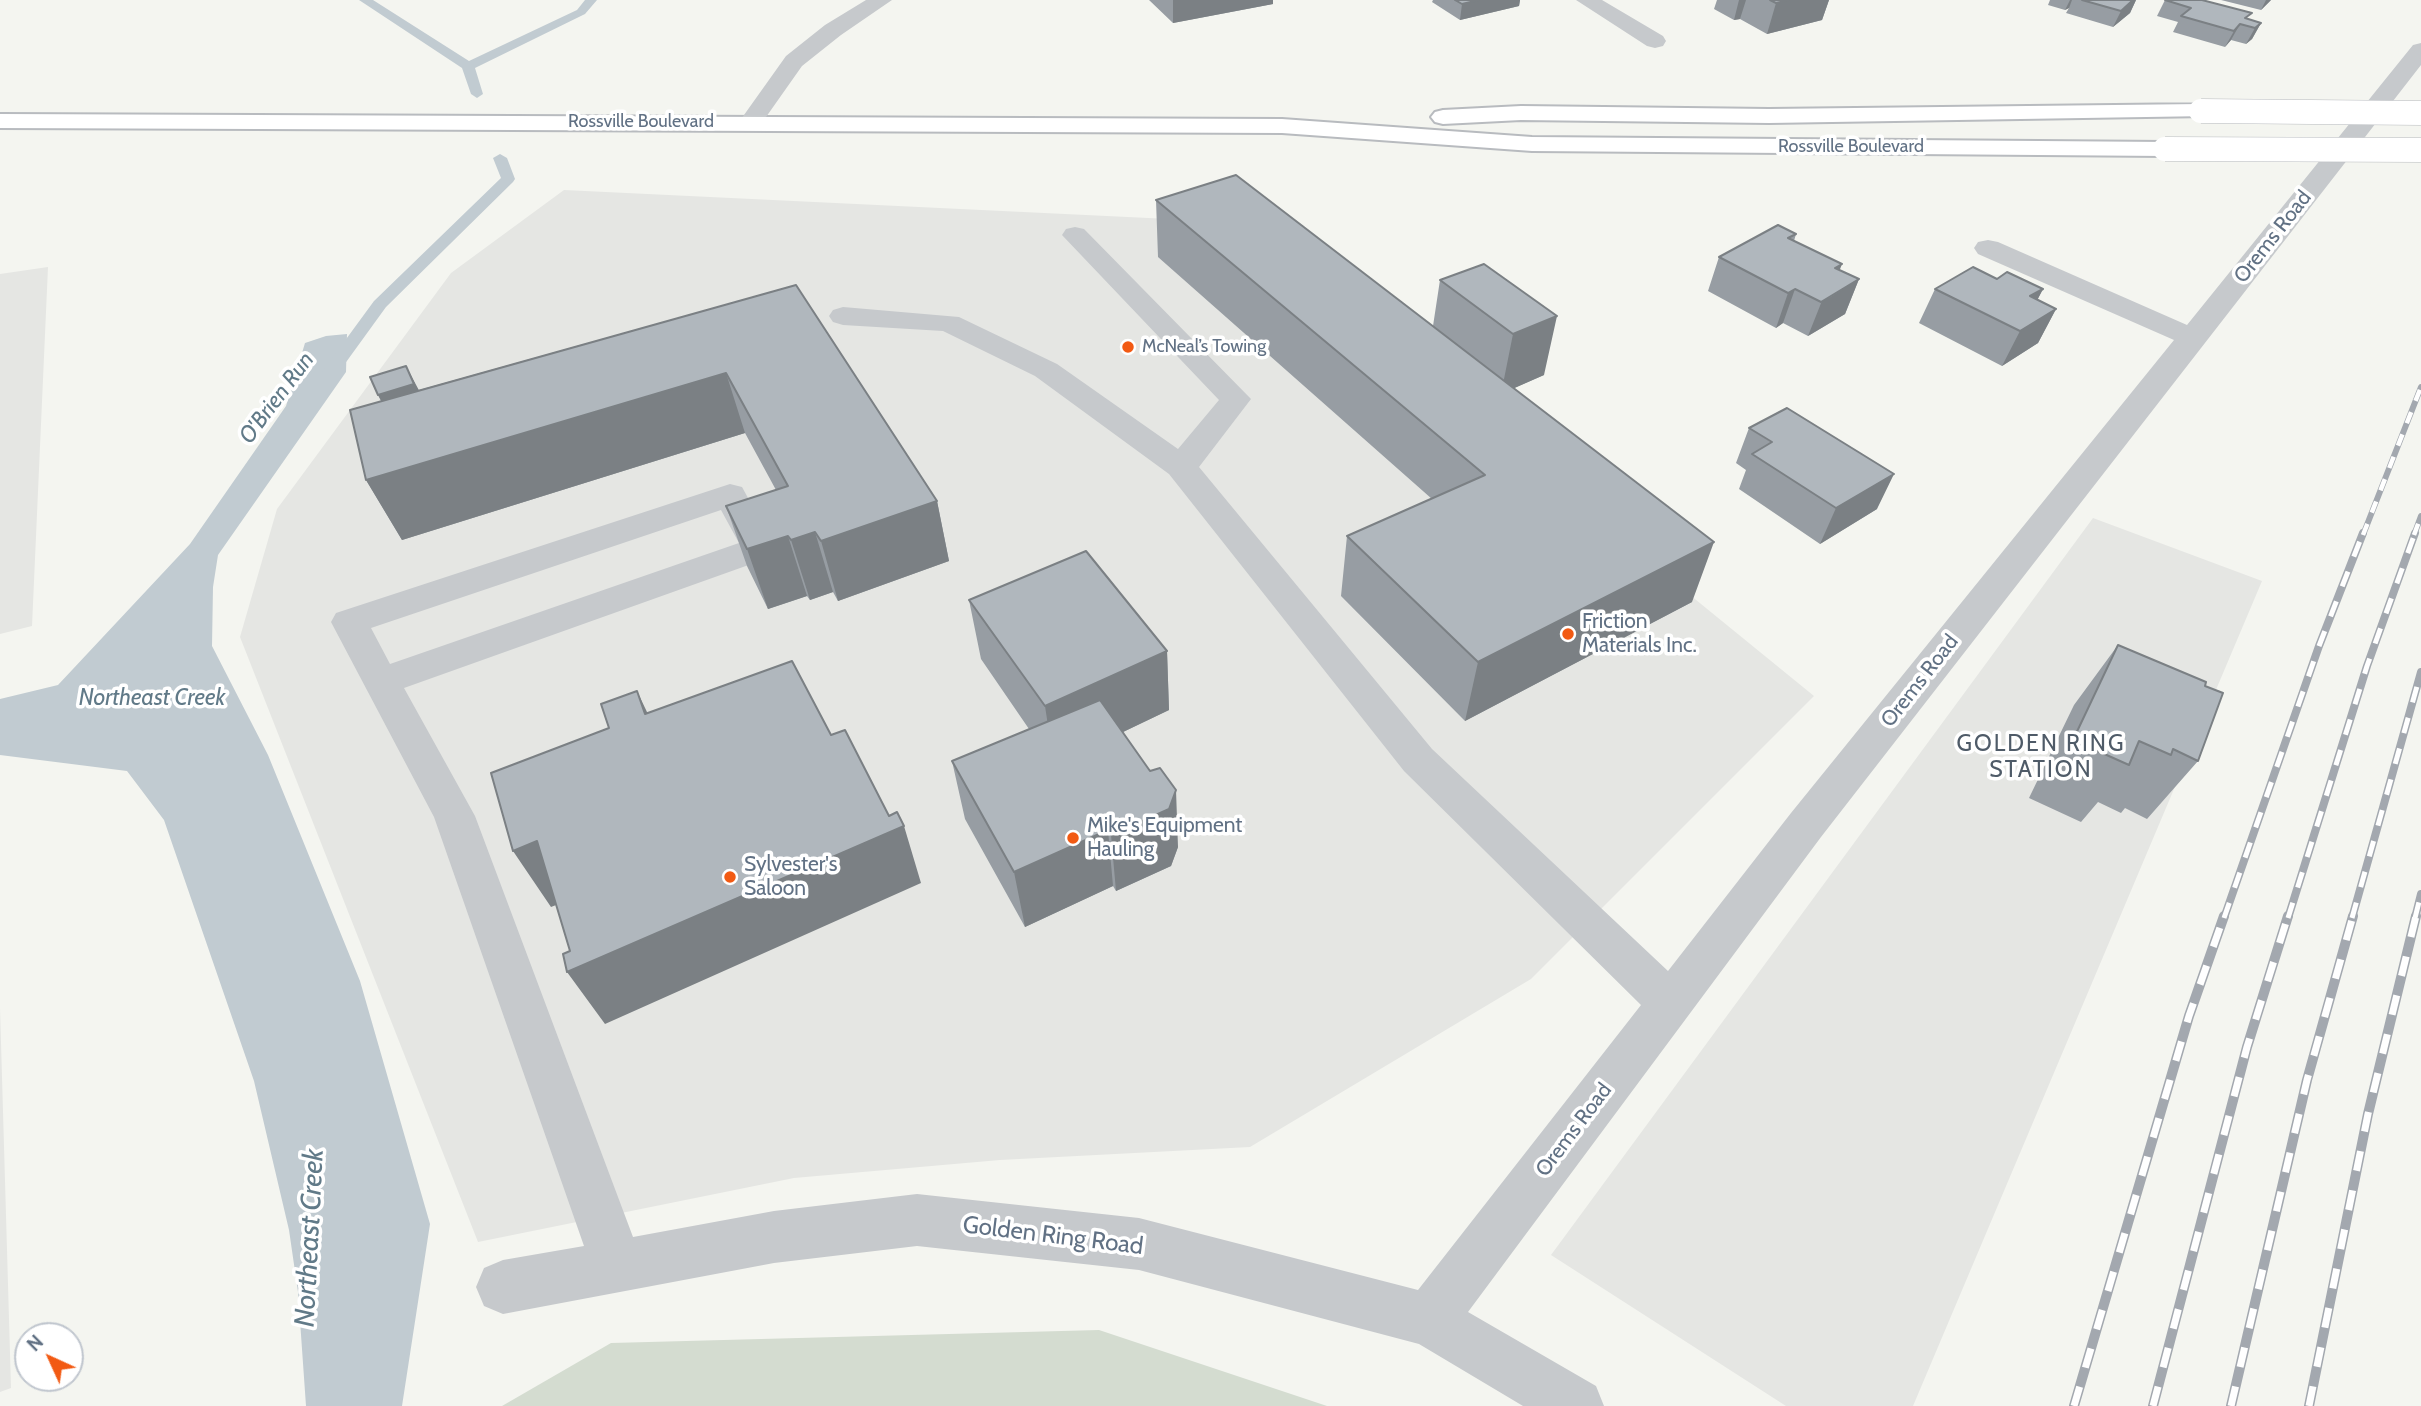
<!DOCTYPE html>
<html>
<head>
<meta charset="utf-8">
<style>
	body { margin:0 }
	#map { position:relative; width:2421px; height:1406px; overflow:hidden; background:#f4f5f0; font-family:Cabin,sans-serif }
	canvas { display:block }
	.north { position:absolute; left:14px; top:1322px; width:70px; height:70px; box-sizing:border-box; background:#fff; border:2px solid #c0c6ce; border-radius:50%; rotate:315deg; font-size:19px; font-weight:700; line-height:28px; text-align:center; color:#617184 }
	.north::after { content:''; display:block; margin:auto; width:24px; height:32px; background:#f25a13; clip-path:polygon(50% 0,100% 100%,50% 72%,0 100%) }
</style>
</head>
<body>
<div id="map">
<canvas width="2421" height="1406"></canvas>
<div class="north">N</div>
</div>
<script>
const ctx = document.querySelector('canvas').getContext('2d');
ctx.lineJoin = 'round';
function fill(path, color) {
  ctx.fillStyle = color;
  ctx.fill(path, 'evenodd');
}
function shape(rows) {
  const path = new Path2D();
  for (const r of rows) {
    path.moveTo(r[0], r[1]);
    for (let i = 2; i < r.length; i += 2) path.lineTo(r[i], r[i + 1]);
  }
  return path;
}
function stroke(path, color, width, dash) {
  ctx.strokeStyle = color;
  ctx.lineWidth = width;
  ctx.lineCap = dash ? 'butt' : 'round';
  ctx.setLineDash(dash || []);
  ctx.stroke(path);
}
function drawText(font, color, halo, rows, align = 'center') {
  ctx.font = font + ' Cabin,sans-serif';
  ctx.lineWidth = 7;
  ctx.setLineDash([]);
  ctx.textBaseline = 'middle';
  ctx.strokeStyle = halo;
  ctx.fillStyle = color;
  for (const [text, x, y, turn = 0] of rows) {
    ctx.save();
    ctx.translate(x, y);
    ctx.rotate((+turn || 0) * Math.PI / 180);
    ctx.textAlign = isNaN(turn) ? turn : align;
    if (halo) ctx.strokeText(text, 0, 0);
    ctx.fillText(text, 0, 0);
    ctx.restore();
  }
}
fill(shape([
	[564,190,1232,222,1814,696,1531,979,1250,1147,1000,1160,794,1178,478,1242,240,637,277,509,451,273],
	[48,267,32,626,0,634,0,274],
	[2093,518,2262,581,1913,1406,1786,1406,1551,1255],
	[0,1008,11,1388,0,1392]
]), '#e5e6e3');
fill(shape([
	[1099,1330,1327,1406,502,1406,611,1343]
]), '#d4dcd0');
fill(shape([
	[347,334,346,372,218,555,213,587,212,646,268,755,360,981,430,1224,402,1406,306,1406,298,1292,289,1230,254,1081,164,820,127,771,0,755,0,699,58,685,190,544,286,406,305,343,326,336]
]), '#c1cbd1');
fill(shape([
	[359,0,373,0,469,61,577,10,585,0,597,0,585,14,475,68,483,94,477,98,471,94,462,68,359,0],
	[500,154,507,158,515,179,513,182,386,307,336,376,324,376,322,372,374,301,501,178,493,158,500,154]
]), '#c1cbd1');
const major = shape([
	[2201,104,2209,106,2213,111,2209,116,1769,123,1521,120,1443,124,1435,122,1431,117,1435,112,1443,110,1521,106,1769,109,2201,104],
	[0,114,1282,119,1532,137,2165,142,2174,144,2177,149,2174,154,2165,156,1532,151,1282,133,0,128,0,114]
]);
stroke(major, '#b8bbbf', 4);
fill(shape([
	[866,0,892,0,841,35,802,66,759,127,751,129,743,127,739,122,786,56,825,25,866,0],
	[1576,0,1602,0,1663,36,1666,41,1663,46,1655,48,1647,46,1576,0],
	[2421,43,2421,65,1821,837,1468,1312,1596,1386,1604,1406,1523,1406,1419,1344,1139,1270,917,1246,774,1263,503,1314,484,1306,476,1287,484,1268,503,1260,584,1246,434,817,331,622,336,613,730,484,742,487,776,549,771,557,404,688,475,816,633,1237,774,1211,917,1194,1139,1218,1418,1290,1641,1005,1404,771,1169,474,1035,376,943,331,843,325,833,322,829,316,833,310,843,307,959,317,1057,364,1178,449,1219,400,1062,235,1066,229,1075,227,1084,229,1251,399,1199,467,1432,749,1668,971,1791,813,2174,340,1978,254,1974,248,1978,242,1988,240,1998,242,2187,325,2413,45,2421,43],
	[721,510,739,543,390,664,371,628,721,510]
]), '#c6c9cc');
fill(major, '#fff');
const railFar2 = shape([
	[2363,535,2421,387],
	[2414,535,2421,516]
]);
const railFar1 = shape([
	[2224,918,2319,646,2363,533],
	[2288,918,2367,666,2415,533],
	[2352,918,2421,672],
	[2415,918,2421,894]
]);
const rail = shape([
	[2074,1406,2189,1016,2224,916],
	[2153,1406,2247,1047,2288,916],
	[2231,1406,2307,1080,2353,916],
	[2309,1406,2368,1114,2416,916]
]);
stroke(railFar2, '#a3a8af', 6);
stroke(railFar1, '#a3a8af', 8);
stroke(rail, '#a3a8af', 10);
stroke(railFar2, '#fff', 4.5, [12]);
stroke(railFar1, '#fff', 5, [16]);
stroke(rail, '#fff', 7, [20]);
const majorBridge = shape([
	[2201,111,2421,113],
	[2165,149,2421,150]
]);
stroke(majorBridge, '#b8bbbf', 25, []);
stroke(majorBridge, '#fff', 24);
fill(shape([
	[1149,0,1273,0,1273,4,1173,23],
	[1433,0,1520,0,1519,6,1460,20,1432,2],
	[1717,0,1829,0,1822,20,1767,34,1740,19,1734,20,1714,9],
	[2050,0,2136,0,2130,13,2113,27,2066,13,2069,8,2065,10,2048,5],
	[2165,0,2248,19,2261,23,2252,39,2246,44,2231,40,2225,47,2173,32,2178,22,2157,16],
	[2221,0,2271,0,2261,10],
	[1156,200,1433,326,1440,280,1484,264,1544,375,1514,388,1692,602,1465,721,1341,596,1347,536,1432,499,1158,257],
	[1796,234,1794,241,1839,270,1859,279,1845,314,1808,336,1783,323,1776,328,1708,291,1719,257],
	[1997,279,2043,289,2037,300,2056,309,2038,343,2002,366,1919,323,1935,289],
	[796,285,937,501,949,561,838,601,833,592,810,600,807,596,768,609,747,566,726,506,776,490,745,433,402,540,366,480,381,401,378,395,419,390],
	[1749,428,1877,509,1820,544,1739,489,1746,470,1736,463],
	[969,600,1167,651,1169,710,1123,732,1178,847,1171,866,1116,891,1113,886,1025,927,965,819,952,761,1029,729,981,659],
	[2118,645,2198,761,2147,819,2125,808,2121,813,2098,802,2081,822,2029,798,2074,705]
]), '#979da3');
fill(shape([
	[1173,0,1273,0,1273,4,1173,23],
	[1479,0,1520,0,1519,6,1460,20,1462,4],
	[1739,0,1746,0,1740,19,1734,20],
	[1789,0,1829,0,1822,20,1767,34,1776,3],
	[2070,0,2072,0,2069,8,2065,10],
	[2133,0,2136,0,2130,13,2113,27,2121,11],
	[2266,0,2271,0,2261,10],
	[2261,23,2252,39,2246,44,2255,28],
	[2240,24,2231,40,2225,47,2234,31],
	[1842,264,1829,298,1859,279,1845,314,1808,336,1835,268],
	[1795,289,1783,323,1776,328,1788,293],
	[2043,289,2025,324,2030,296],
	[2056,309,2038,343,2002,366,2020,331],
	[1557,316,1544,375,1501,394,1513,334],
	[406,366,438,426,412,455,378,395],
	[726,373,745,433,402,540,366,480],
	[1894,474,1877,509,1820,544,1836,508],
	[937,501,949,561,838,601,821,541],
	[815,532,833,592,810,600,791,540],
	[788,536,807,596,768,609,747,549],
	[1714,542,1692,602,1465,721,1478,662],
	[1167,651,1169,710,1054,765,1045,706],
	[637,691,665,750,645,714],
	[1176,790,1178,847,1171,866,1116,891,1111,835],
	[904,826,921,883,605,1024,567,972],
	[1108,830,1113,886,1025,927,1014,872],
	[537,841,574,898,551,907,513,851]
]), '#7b8084');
const building = shape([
	[1455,0,1479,0,1462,4,1455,0],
	[1770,0,1789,0,1776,3,1770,0],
	[2082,0,2133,0,2121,11,2082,0],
	[2165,0,2202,0,2252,13,2245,18,2261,23,2255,28,2240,24,2234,31,2181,16,2191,8,2165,0],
	[1236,175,1714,542,1478,662,1347,536,1485,475,1156,200,1236,175],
	[1778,225,1796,234,1788,238,1842,264,1835,268,1859,279,1821,302,1795,289,1788,293,1719,257,1778,225],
	[1484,264,1557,316,1513,334,1440,280,1484,264],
	[1973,267,1997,279,2007,272,2043,289,2030,296,2056,309,2020,331,1935,289,1973,267],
	[796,285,937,501,821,541,815,532,791,540,788,536,747,549,726,506,788,486,726,373,366,480,350,410,796,285],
	[406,366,414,384,378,395,370,377,406,366],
	[1787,408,1894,474,1836,508,1752,454,1772,442,1749,428,1787,408],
	[1086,551,1167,651,1045,706,969,600,1086,551],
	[2118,645,2206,682,2205,686,2223,693,2198,761,2173,749,2171,755,2139,741,2129,765,2073,740,2118,645],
	[792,661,831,735,845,730,889,816,897,812,904,826,567,972,563,954,570,951,537,841,513,851,491,773,609,728,601,704,637,691,645,714,792,661],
	[1100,700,1150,771,1160,768,1176,790,1169,809,1111,835,1108,830,1014,872,952,761,1100,700]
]);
fill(building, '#b0b7bd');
stroke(building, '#7b8084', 2);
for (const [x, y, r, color] of [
	[1128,347,7,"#f25a13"],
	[1568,634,7,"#f25a13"],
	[1073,838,7,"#f25a13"],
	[730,877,7,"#f25a13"]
]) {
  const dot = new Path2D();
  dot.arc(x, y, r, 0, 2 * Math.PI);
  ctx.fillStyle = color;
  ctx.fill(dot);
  stroke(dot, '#fff', 2.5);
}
drawText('18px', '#617184', '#fff', [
	["Rossville Boulevard",641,122],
	["Rossville Boulevard",1851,147]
]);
drawText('18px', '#617184', '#fff', [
	["McNeal’s Towing",1142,347]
], 'left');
drawText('21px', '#617184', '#fff', [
	["Orems Road",2273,237,-52],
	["Orems Road",1920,681,-52],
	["Orems Road",1574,1130,-53]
]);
drawText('21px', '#617184', '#fff', [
	["Friction",1582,622],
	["Materials Inc.",1582,646],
	["Mike's Equipment",1087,826],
	["Hauling",1087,850],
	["Sylvester's",744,865],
	["Saloon",744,889]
], 'left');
drawText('italic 23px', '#617a88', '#fff', [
	["O'Brien Run",277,398,-53],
	["Northeast Creek",152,698]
]);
ctx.letterSpacing = '2px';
drawText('23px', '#4f5b68', '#fff', [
	["GOLDEN RING",2041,744],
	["STATION",2041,770]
]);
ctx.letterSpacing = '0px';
drawText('24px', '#617184', '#fff', [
	["Golden Ring Road",1053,1236,7]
]);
drawText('italic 28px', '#617a88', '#fff', [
	["Northeast Creek",310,1238,-87]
]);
</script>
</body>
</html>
